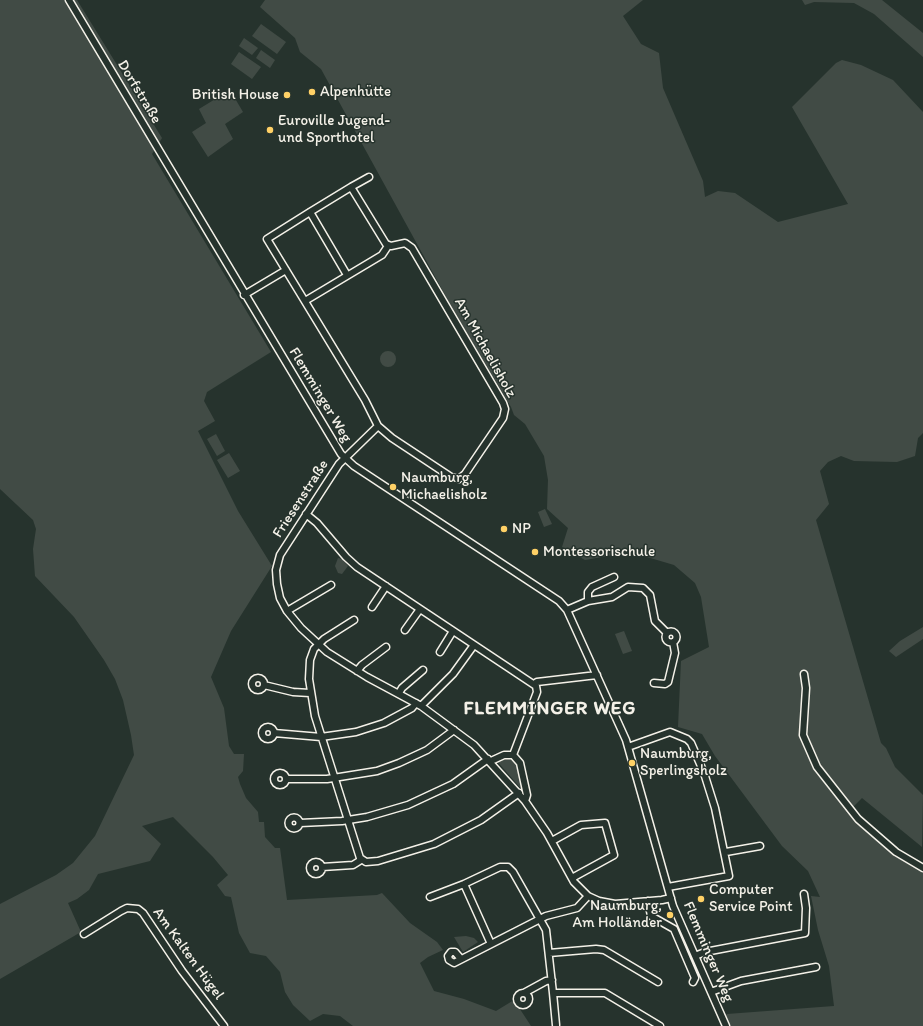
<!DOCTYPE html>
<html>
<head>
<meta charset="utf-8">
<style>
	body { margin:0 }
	canvas { display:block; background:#26332d }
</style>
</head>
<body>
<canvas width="923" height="1026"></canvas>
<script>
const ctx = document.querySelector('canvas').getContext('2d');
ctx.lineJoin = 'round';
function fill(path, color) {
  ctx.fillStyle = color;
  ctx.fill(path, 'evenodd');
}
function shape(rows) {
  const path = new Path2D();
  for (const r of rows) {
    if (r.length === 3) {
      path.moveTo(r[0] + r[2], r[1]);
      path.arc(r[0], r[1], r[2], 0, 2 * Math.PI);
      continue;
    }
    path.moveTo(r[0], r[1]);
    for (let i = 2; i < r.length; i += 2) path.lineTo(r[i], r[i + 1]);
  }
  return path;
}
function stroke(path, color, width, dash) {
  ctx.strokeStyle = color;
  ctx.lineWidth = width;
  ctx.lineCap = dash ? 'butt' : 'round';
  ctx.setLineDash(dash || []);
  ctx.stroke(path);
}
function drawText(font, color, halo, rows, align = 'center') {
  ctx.font = font + ' Itim,sans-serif';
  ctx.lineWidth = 3;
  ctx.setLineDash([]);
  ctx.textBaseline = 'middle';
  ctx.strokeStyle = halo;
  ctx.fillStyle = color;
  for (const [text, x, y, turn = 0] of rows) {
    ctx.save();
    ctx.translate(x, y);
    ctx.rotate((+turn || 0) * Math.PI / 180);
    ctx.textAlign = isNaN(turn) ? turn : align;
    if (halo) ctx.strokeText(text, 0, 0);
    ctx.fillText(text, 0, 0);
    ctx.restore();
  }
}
fill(shape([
	[0,0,77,0,162,138,152,154,271,352,207,392,204,401,215,421,198,431,238,511,272,566,231,631,211,677,224,708,229,746,234,754,244,754,243,771,238,777,240,784,246,798,258,812,259,822,264,822,265,837,275,848,280,848,287,900,377,895,382,893,410,923,437,942,443,950,428,957,420,963,434,991,464,999,496,1011,514,1000,531,1026,353,1026,340,1016,323,1014,310,1021,293,1005,285,992,280,972,266,956,250,953,239,933,231,897,225,896,217,885,228,875,213,857,173,817,142,826,161,844,150,861,98,874,89,890,77,899,68,903,81,932,0,979,0,904,56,875,73,863,95,836,134,755,131,735,123,700,115,679,104,660,74,617,35,576,33,549,36,529,33,520,0,489],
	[265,0,643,0,623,16,641,44,659,53,663,88,703,181,705,197,718,191,735,193,778,222,848,204,792,107,836,63,842,60,861,65,893,80,923,112,923,433,918,438,915,456,897,462,854,461,841,456,828,462,820,471,829,504,816,520,881,743,886,748,895,767,923,795,922,847,862,798,850,810,862,823,923,869,923,1026,729,1026,725,1016,727,1014,834,1006,829,966,818,930,811,896,820,897,808,871,782,846,715,756,702,734,678,727,681,661,709,647,701,597,695,583,674,565,630,552,585,560,562,547,568,528,547,509,548,480,544,456,525,424,514,415,511,407,450,304,321,69,300,52,295,38,260,7],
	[802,0,882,0,923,33,923,57,874,14,854,3,814,2,805,5],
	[261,24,286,42,277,54,252,36],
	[244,38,258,48,252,55,239,46],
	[261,50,275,60,270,68,256,58],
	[239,52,261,67,252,79,231,64],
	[230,90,243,112,225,124,233,139,208,157,192,132,206,123,199,109],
	[388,359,8],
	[216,434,225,451,217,456,207,439],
	[229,453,240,471,228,478,217,460],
	[545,509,552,524,544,527,538,512],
	[338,558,342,559,348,566,342,574,338,573,335,566],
	[923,627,923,639,896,657,889,651,900,641],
	[624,631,632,651,623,654,615,634],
	[509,756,516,759,524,792,496,760],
	[466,936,474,938,478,942,463,952,454,937]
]), '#414b45');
const minor = shape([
	[69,0,341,454,354,466,559,601,567,610,626,740,673,906,726,1026],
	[351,187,386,244,391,246,405,243,412,248,503,403,505,409,503,418,465,474,459,479,451,477,392,438,378,426,365,400,267,239,310,212,351,187,369,177],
	[310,212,347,275],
	[244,295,286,270],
	[305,301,382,255,388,246],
	[378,426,339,464,280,555,276,570,277,584,280,598,287,611,301,628,327,652,367,677,421,706,474,745,525,801,547,833,574,882,588,896,599,901,615,904,662,900,671,898],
	[306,514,317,523,346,557,357,567,536,686,537,692,513,755],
	[588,601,588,592,592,587,614,577],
	[372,607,386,586],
	[567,610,588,601,612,597,628,587,643,588,650,595,655,621,667,633],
	[287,611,331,585],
	[354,620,324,639,314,649,310,660,309,679,315,716,360,858,366,862,378,861,434,844,481,820,519,793],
	[405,630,420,609],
	[671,637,5.5],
	[440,652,453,631],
	[357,671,362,665,386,647],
	[804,674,806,688,803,735,817,767,858,819,896,852,923,868],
	[258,684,6],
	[654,683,665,684,668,682,675,653,673,642],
	[534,684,537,682,597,675],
	[264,685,293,692,310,693],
	[399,693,402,688,423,670],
	[421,706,453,674,474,645],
	[268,733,6],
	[274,733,321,737,356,732,384,723,412,708,416,703],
	[628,747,670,732,687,739,691,743,704,773,715,808,729,876,668,887],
	[513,755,520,763,527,795,525,801],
	[491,761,504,755,513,755],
	[280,779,6],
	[286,779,327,779,377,771,399,763,427,750,454,730],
	[294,823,5.5],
	[300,823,342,821,367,817,408,805,453,784,488,759],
	[552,841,581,825,605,823,614,855,572,878],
	[726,852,760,846],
	[316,868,6],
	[322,867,353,865,361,860],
	[464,884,491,944],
	[430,897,464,884,500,867,508,867,513,872,546,930,553,993,605,993,660,1026],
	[648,901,651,916,674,929,695,978,693,982],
	[84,934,121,911,127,908,138,909,143,913,182,971,224,1026],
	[549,953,596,949,604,950,658,982],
	[695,956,705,952,805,933,806,908,804,894],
	[461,959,455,952,451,952,448,956,449,960,454,963,546,916,577,908,588,896],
	[711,992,741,981,816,967],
	[523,999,6],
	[524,993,546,981,552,980],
	[553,993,556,1025]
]);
stroke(minor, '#f4f1e8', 9);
stroke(minor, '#26332d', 6);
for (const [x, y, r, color] of [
	[312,92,4,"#ffd166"],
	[287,95,4,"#ffd166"],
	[270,130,4,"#ffd166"],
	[393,487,4,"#ffd166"],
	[504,529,4,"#ffd166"],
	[535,552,4,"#ffd166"],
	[632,763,4,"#ffd166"],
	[701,899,4,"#ffd166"],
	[670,915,4,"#ffd166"]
]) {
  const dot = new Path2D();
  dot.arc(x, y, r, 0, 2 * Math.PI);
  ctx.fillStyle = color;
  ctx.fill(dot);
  stroke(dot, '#26332d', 1.5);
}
drawText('15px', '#f4f1e8', '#26332d', [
	["Dorfstraße",139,92,59],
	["Am Michaelisholz",485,348,61],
	["Flemminger Weg",320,395,59],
	["Friesenstraße",301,499,-57],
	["Flemminger Weg",708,952,67],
	["Am Kalten Hügel",188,954,54]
]);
drawText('15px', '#f4f1e8', '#26332d', [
	["Alpenhütte",320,92],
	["British House",279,95,"right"],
	["Euroville Jugend-",278,121],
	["und Sporthotel",278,138],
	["Naumburg,",401,478],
	["Michaelisholz",401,495],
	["NP",512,529],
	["Montessorischule",543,552],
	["Naumburg,",640,754],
	["Sperlingsholz",640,771],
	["Computer",709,890],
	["Service Point",709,907],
	["Naumburg,",662,906,"right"],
	["Am Holländer",662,923,"right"]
], 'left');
ctx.letterSpacing = '1px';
drawText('bold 19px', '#f4f1e8', '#26332d', [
	["FLEMMINGER WEG",550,709]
]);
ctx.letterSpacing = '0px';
</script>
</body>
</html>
